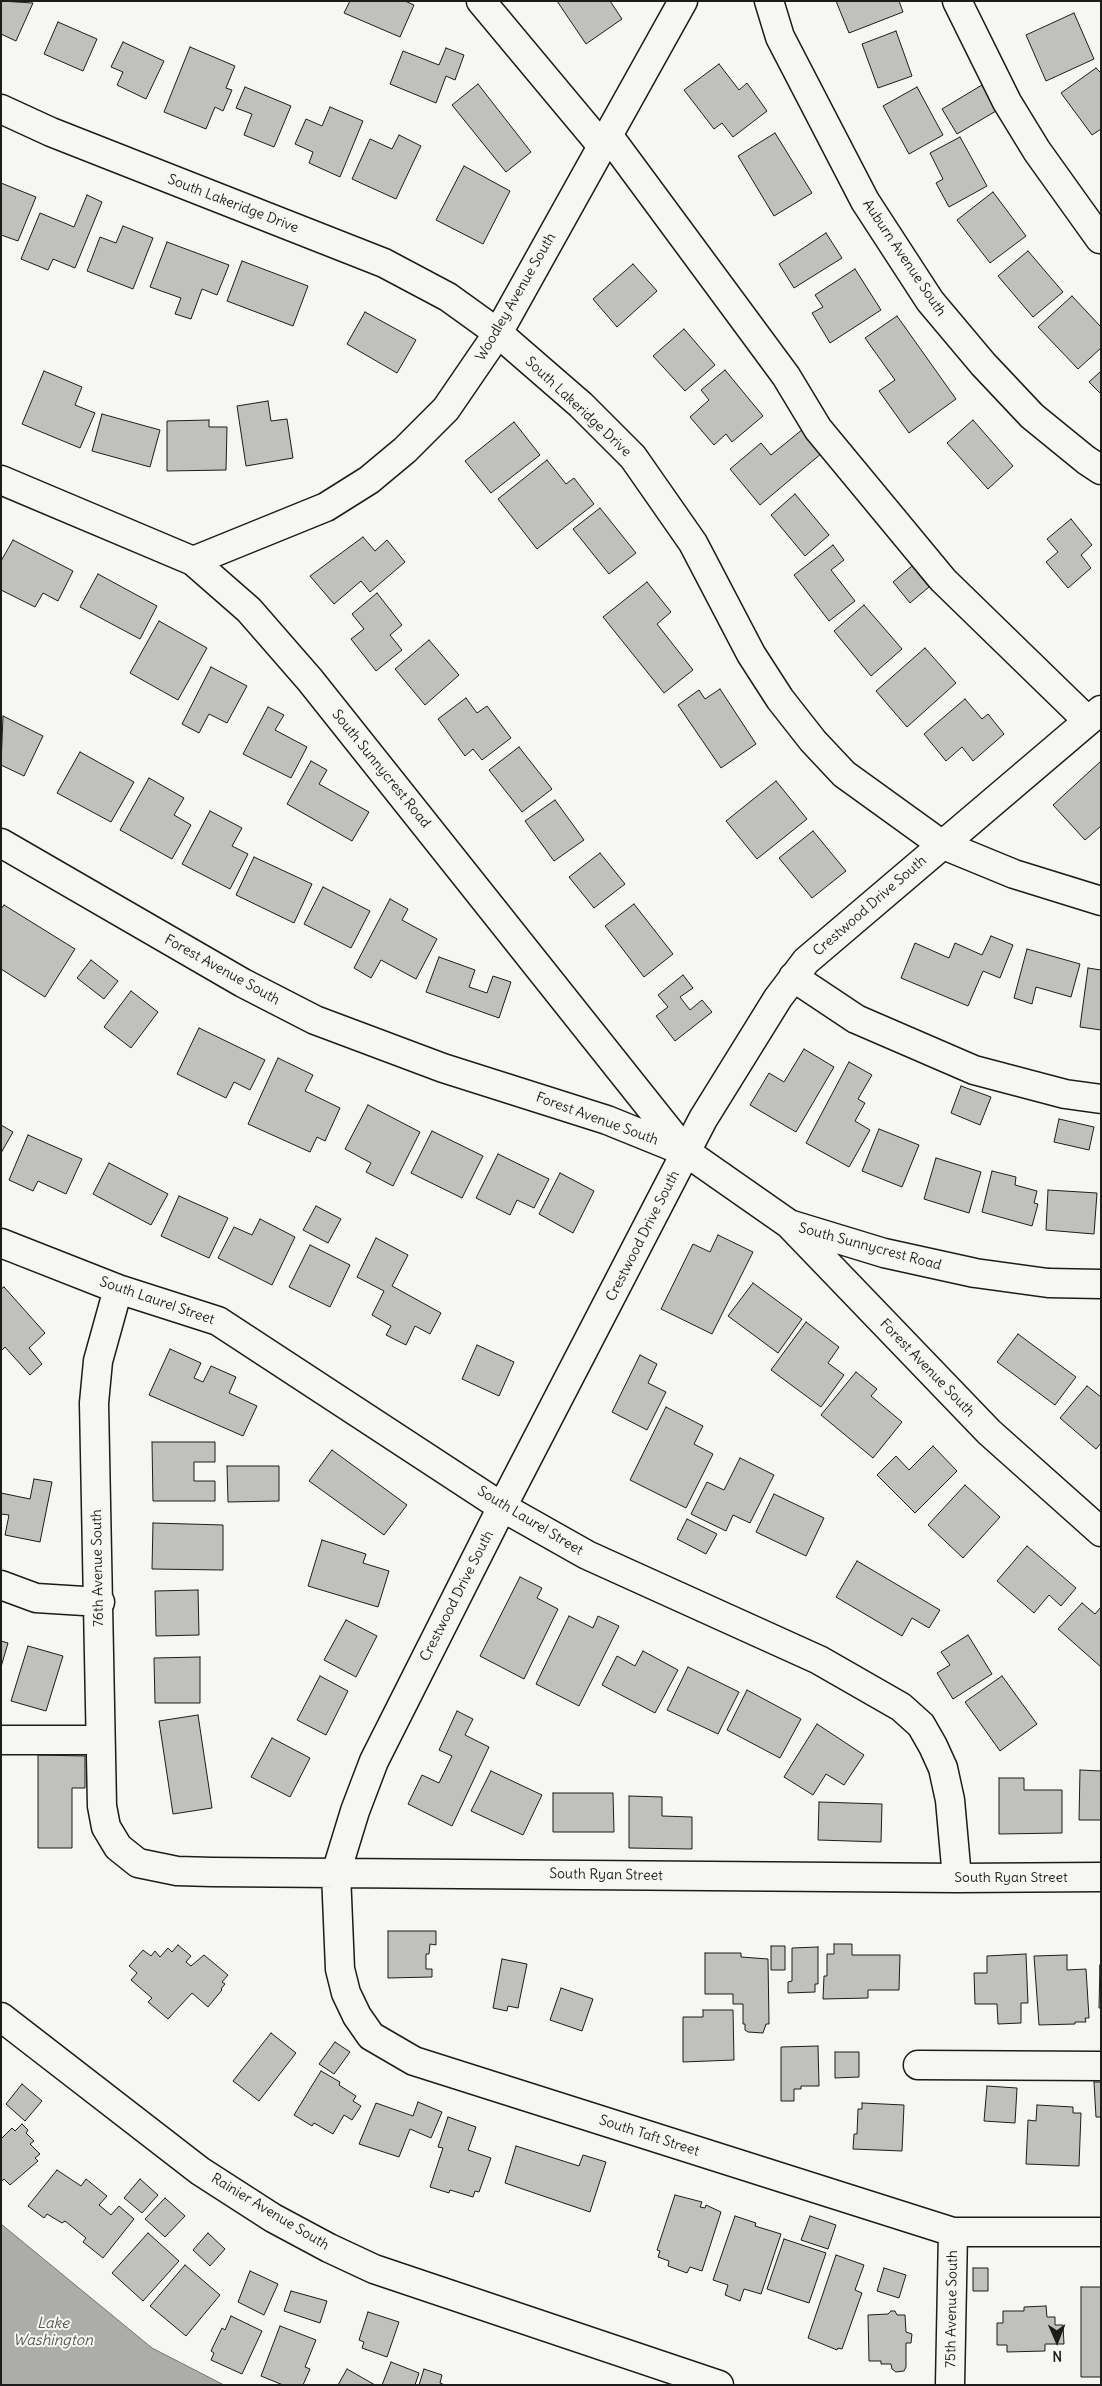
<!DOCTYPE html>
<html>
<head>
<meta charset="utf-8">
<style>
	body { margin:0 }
	#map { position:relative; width:1102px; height:2386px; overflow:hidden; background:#f6f6f2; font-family:Delius,sans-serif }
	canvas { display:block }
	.frame { position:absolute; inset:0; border:2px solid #1c1c1c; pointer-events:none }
	.north { position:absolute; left:1032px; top:2316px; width:50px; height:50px; -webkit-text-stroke:4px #f6f6f2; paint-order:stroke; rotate:179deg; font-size:14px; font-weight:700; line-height:20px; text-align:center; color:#1c1c1c }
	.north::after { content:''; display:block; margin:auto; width:18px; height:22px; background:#1c1c1c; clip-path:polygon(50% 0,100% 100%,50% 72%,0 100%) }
</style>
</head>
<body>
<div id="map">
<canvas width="1102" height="2386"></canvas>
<div class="frame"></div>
<div class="north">N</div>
</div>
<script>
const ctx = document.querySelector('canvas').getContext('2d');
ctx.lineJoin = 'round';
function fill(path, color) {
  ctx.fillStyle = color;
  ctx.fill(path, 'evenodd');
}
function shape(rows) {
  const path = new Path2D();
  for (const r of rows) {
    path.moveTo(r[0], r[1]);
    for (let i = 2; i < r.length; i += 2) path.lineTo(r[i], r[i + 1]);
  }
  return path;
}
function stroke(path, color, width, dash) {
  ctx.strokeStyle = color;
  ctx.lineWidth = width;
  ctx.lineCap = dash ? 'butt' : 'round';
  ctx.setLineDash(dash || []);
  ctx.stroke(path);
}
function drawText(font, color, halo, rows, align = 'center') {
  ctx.font = font + ' Delius,sans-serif';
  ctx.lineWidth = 4;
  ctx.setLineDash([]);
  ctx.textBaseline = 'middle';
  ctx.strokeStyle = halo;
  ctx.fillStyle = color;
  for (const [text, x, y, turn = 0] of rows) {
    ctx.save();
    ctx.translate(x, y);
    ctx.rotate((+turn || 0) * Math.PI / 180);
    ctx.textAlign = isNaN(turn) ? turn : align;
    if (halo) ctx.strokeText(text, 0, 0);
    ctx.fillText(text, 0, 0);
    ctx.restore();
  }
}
const water = shape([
	[1,2224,152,2348,224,2385,1,2385,1,2224]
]);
fill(water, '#acaca9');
stroke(water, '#727271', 1);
const building = shape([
	[1,1,33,3,16,41,1,34,1,1],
	[350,1,405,1,414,5,400,37,344,13,350,1],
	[557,1,610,1,622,19,586,44,557,1],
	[836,1,899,1,903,12,849,33,836,1],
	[1074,13,1094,59,1046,81,1026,35,1074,13],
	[58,22,97,39,83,71,44,54,58,22],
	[896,31,912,76,878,88,862,44,896,31],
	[123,42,164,61,146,99,117,85,123,72,111,67,123,42],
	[190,47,235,66,226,88,232,90,223,111,215,107,206,129,164,112,190,47],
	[446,48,464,55,455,80,446,76,436,103,390,84,403,51,439,65,446,48],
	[719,64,739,90,747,83,767,111,733,137,722,123,714,129,684,90,719,64],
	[1096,68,1101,73,1101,129,1092,135,1061,93,1096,68],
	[478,84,531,152,506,172,452,105,478,84],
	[982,85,996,111,957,134,942,109,982,85],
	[245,87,291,106,274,147,244,135,252,114,236,108,245,87],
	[917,87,943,135,909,154,883,106,917,87],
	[330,107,363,121,340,177,309,163,313,152,295,144,306,119,322,126,330,107],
	[775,133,812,193,774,216,738,156,775,133],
	[399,135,421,146,396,199,352,179,370,139,392,149,399,135],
	[960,137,987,186,949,207,936,183,943,179,930,153,960,137],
	[464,166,510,191,483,244,436,220,464,166],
	[1,183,36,197,18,241,1,235,1,183],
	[993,192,1026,236,990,263,957,220,993,192],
	[87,195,102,202,75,268,53,259,48,270,21,259,40,213,74,227,87,195],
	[123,226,153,238,133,289,87,271,100,237,116,243,123,226],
	[826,233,842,258,794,288,779,264,826,233],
	[167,242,229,265,217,295,202,289,191,319,175,314,181,298,150,287,167,242],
	[1028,251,1063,292,1033,317,998,276,1028,251],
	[242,261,308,286,293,326,227,301,242,261],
	[633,264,657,291,617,327,593,299,633,264],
	[855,269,881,310,830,343,812,313,823,307,815,295,855,269],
	[1072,296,1101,327,1101,348,1078,369,1038,327,1072,296],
	[365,312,416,340,397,373,347,344,365,312],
	[897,316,956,399,909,433,879,391,895,380,865,338,897,316],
	[684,329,715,365,685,391,653,356,684,329],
	[725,370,763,416,732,442,726,434,714,445,690,417,709,400,701,390,725,370],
	[44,371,82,387,75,405,95,413,80,448,22,424,44,371],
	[1101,371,1101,394,1089,382,1101,371],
	[268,401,271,421,287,419,293,458,246,466,237,406,268,401],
	[102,414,160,430,150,467,92,451,102,414],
	[209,420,209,427,227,427,226,470,167,471,167,421,209,420],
	[973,420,1013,466,988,489,947,443,973,420],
	[514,422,540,455,491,493,465,461,514,422],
	[803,429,822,453,760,505,730,469,761,443,771,455,803,429],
	[547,460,566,484,574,478,594,504,537,549,498,499,547,460],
	[795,494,829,535,805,556,771,515,795,494],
	[600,508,636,553,609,574,573,529,600,508],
	[1071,519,1092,545,1081,555,1091,568,1068,588,1046,562,1058,552,1047,539,1071,519],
	[363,537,375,551,387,540,405,562,370,592,361,581,334,604,310,576,363,537],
	[13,540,73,571,58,601,43,593,35,607,1,590,1,561,13,540],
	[833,545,844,560,831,570,855,601,829,621,794,575,833,545],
	[912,566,929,587,910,603,893,582,912,566],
	[98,574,157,606,140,639,80,607,98,574],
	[647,582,671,612,657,624,693,670,664,693,603,617,647,582],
	[377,593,402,625,390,635,402,650,376,671,351,639,364,629,352,614,377,593],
	[864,605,902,649,871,676,834,631,864,605],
	[159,621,207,648,178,700,130,673,159,621],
	[429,640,459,675,425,705,395,669,429,640],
	[925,648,956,683,907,727,876,691,925,648],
	[211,667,247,686,227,723,209,714,199,733,182,724,211,667],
	[720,689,756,744,721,768,678,705,699,690,705,699,720,689],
	[466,698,477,713,487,706,511,738,482,760,473,749,465,756,438,719,466,698],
	[965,699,982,719,988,714,1004,734,973,761,962,747,946,761,924,734,965,699],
	[268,707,284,715,275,730,307,747,291,778,243,754,268,707],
	[3,716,43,736,24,776,1,765,3,716],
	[519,747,552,789,522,812,489,770,519,747],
	[80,752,134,782,111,822,57,793,80,752],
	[311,761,327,770,319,784,369,812,352,841,287,804,311,761],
	[1101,761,1101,826,1085,840,1053,805,1101,761],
	[149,778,184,798,174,815,191,825,172,859,120,830,149,778],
	[776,781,807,819,757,859,726,821,776,781],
	[555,800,584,840,554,861,525,821,555,800],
	[210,811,242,828,232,846,248,854,230,889,182,864,210,811],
	[813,831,846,871,812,898,779,858,813,831],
	[600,853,625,884,594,908,569,877,600,853],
	[254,857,312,884,294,923,236,895,254,857],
	[323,887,370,911,351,948,304,924,323,887],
	[390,899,408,909,402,920,437,939,416,979,381,960,371,978,354,968,390,899],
	[634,904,673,954,644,977,605,926,634,904],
	[4,905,75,949,45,997,1,969,1,909,4,905],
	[991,936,1013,945,1000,978,983,971,968,1006,901,978,915,943,949,958,955,943,982,955,991,936],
	[1027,949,1080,964,1071,997,1036,987,1032,1004,1014,998,1027,949],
	[439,957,475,970,469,987,487,993,493,976,511,982,499,1018,426,992,439,957],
	[91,960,118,981,104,999,77,978,91,960],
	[1088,968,1101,970,1101,1030,1080,1027,1088,968],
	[683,975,693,988,680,997,690,1010,702,1000,712,1012,675,1041,656,1016,668,1007,658,995,683,975],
	[131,991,158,1012,131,1048,104,1027,131,991],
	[199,1028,265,1060,250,1090,234,1082,226,1098,177,1074,199,1028],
	[804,1049,834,1067,796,1132,750,1105,769,1073,784,1082,804,1049],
	[278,1058,313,1075,305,1091,340,1108,325,1141,317,1137,310,1152,248,1124,278,1058],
	[849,1062,872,1075,858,1099,865,1103,855,1121,870,1130,849,1167,806,1143,849,1062],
	[961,1086,991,1097,980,1125,951,1113,961,1086],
	[368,1105,420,1132,393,1186,366,1172,371,1163,345,1149,368,1105],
	[1059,1119,1094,1127,1089,1150,1054,1142,1059,1119],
	[1,1125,13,1132,1,1153,1,1125],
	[879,1129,919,1145,902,1187,862,1171,879,1129],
	[432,1131,483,1156,462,1198,411,1173,432,1131],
	[28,1135,82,1159,66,1194,38,1181,33,1191,9,1180,28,1135],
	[498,1154,549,1179,534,1208,517,1200,510,1215,476,1198,498,1154],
	[936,1158,981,1172,969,1213,924,1199,936,1158],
	[109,1163,168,1194,151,1225,93,1194,109,1163],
	[992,1171,1016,1177,1015,1185,1037,1191,1034,1203,1038,1204,1032,1226,982,1212,992,1171],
	[560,1173,594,1191,573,1233,539,1214,560,1173],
	[1048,1190,1097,1193,1094,1234,1046,1230,1048,1190],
	[179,1196,228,1218,209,1258,161,1236,179,1196],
	[316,1206,341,1219,328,1243,303,1230,316,1206],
	[260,1219,295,1237,272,1285,218,1258,234,1227,252,1235,260,1219],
	[718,1235,753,1252,712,1334,661,1309,693,1244,710,1252,718,1235],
	[376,1238,408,1255,392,1286,441,1313,430,1334,415,1326,406,1345,386,1335,391,1326,372,1315,384,1291,357,1277,376,1238],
	[310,1245,350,1265,330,1307,289,1287,310,1245],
	[753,1283,802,1319,778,1353,728,1316,753,1283],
	[4,1287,45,1333,29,1348,42,1364,30,1375,5,1347,1,1351,1,1289,4,1287],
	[806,1322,839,1347,828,1363,844,1375,821,1407,771,1370,806,1322],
	[1018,1334,1076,1377,1055,1405,997,1362,1018,1334],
	[477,1345,514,1362,499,1396,462,1379,477,1345],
	[170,1349,201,1363,194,1378,203,1382,211,1366,236,1377,229,1393,257,1406,243,1436,149,1395,170,1349],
	[640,1355,657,1364,648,1383,666,1392,647,1430,612,1412,640,1355],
	[856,1372,877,1389,871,1396,902,1422,873,1458,821,1415,856,1372],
	[1087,1386,1101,1397,1101,1443,1096,1449,1060,1418,1087,1386],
	[666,1407,703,1426,694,1444,713,1454,686,1508,630,1480,666,1407],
	[152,1442,215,1442,215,1462,194,1462,194,1481,215,1481,215,1501,153,1501,152,1442],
	[933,1446,957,1471,915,1513,877,1475,896,1456,909,1470,933,1446],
	[332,1450,407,1505,384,1535,309,1481,332,1450],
	[740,1458,774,1475,750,1523,733,1515,726,1531,691,1514,707,1482,724,1490,740,1458],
	[227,1466,279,1466,279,1501,228,1502,227,1466],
	[34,1479,52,1482,40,1542,5,1535,9,1515,1,1514,1,1493,30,1499,34,1479],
	[965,1485,1000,1517,963,1558,928,1525,965,1485],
	[774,1494,824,1518,806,1556,756,1532,774,1494],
	[687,1519,717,1534,706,1554,677,1539,687,1519],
	[153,1523,223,1525,223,1570,152,1569,153,1523],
	[322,1540,366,1554,363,1563,389,1571,378,1607,308,1586,322,1540],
	[1027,1546,1076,1588,1061,1606,1049,1595,1034,1613,997,1581,1027,1546],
	[857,1561,940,1610,929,1628,912,1618,902,1636,836,1597,857,1561],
	[520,1577,542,1588,537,1598,558,1609,524,1679,480,1656,520,1577],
	[198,1590,199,1635,156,1636,155,1591,198,1590],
	[1082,1603,1095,1614,1101,1607,1101,1667,1058,1629,1082,1603],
	[569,1616,593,1628,598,1616,619,1626,579,1706,536,1684,569,1616],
	[346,1620,377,1636,356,1677,324,1660,346,1620],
	[968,1635,992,1674,953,1699,937,1673,950,1665,941,1652,968,1635],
	[1,1641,8,1643,1,1667,1,1641],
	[28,1646,63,1656,46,1711,11,1701,28,1646],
	[643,1651,678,1670,655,1713,602,1685,617,1656,635,1666,643,1651],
	[200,1657,200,1703,155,1703,154,1658,200,1657],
	[688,1667,739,1692,718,1734,667,1710,688,1667],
	[320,1676,348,1691,326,1735,297,1720,320,1676],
	[1002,1676,1037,1724,1000,1751,965,1702,1002,1676],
	[747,1690,801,1719,780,1758,727,1730,747,1690],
	[457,1711,473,1719,465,1735,489,1747,452,1826,408,1804,422,1775,439,1783,452,1756,439,1750,457,1711],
	[198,1715,212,1808,173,1814,159,1721,198,1715],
	[817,1724,864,1755,844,1785,826,1774,813,1795,784,1777,817,1724],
	[272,1738,310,1758,290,1797,251,1777,272,1738],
	[38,1755,85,1756,85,1788,72,1788,72,1848,38,1848,38,1755],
	[1080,1770,1101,1771,1101,1820,1079,1820,1080,1770],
	[491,1771,542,1795,523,1835,471,1811,491,1771],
	[999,1778,1024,1778,1024,1790,1062,1790,1062,1833,999,1834,999,1778],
	[553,1793,613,1793,614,1832,553,1832,553,1793],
	[629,1796,662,1797,662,1816,692,1817,692,1849,629,1848,629,1796],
	[819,1802,882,1804,881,1842,818,1840,819,1802],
	[388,1931,436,1931,436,1945,430,1944,429,1954,426,1954,426,1969,432,1969,432,1977,388,1978,388,1931],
	[834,1944,852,1944,852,1955,900,1955,899,1990,868,1990,868,1998,823,1999,824,1976,827,1976,827,1954,834,1954,834,1944],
	[178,1945,191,1956,186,1962,191,1966,204,1955,228,1975,222,1982,225,1984,221,1989,222,1990,208,2007,192,1993,168,2019,148,2002,152,1998,131,1980,137,1973,129,1966,143,1950,151,1956,155,1951,160,1957,168,1948,172,1952,178,1945],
	[771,1946,785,1946,785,1970,771,1970,771,1946],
	[818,1947,818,1984,815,1984,815,1992,788,1993,788,1982,792,1981,792,1948,818,1947],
	[705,1953,741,1953,741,1957,768,1959,769,2024,766,2024,763,2033,748,2032,745,2030,745,2024,743,2024,743,2004,733,2004,733,1994,705,1994,705,1953],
	[1026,1954,1028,2003,1021,2003,1021,2023,998,2024,997,2004,975,2004,974,1973,987,1973,987,1956,1026,1954],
	[1067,1955,1067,1970,1086,1969,1089,2018,1085,2018,1086,2022,1075,2022,1075,2024,1039,2025,1034,1956,1067,1955],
	[502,1959,527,1964,518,2008,508,2006,507,2011,493,2008,502,1959],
	[1100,1965,1101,2008,1099,2008,1100,1965],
	[561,1988,593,1999,582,2031,550,2020,561,1988],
	[703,2010,733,2010,734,2060,683,2062,683,2017,703,2017,703,2010],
	[271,2033,296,2053,259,2101,233,2081,271,2033],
	[335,2042,350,2052,334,2074,319,2064,335,2042],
	[818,2046,819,2086,801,2086,801,2089,794,2089,794,2101,781,2101,781,2047,818,2046],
	[835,2052,859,2052,859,2077,835,2078,835,2052],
	[321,2071,340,2082,339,2085,356,2096,353,2101,361,2106,352,2120,344,2115,333,2134,314,2123,312,2126,294,2115,321,2071],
	[1094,2082,1101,2082,1101,2117,1096,2117,1094,2082],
	[22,2084,42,2101,25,2121,6,2104,22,2084],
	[987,2086,1017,2088,1015,2123,984,2121,987,2086],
	[418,2102,442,2112,431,2138,410,2129,399,2157,359,2144,376,2103,413,2116,418,2102],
	[862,2103,904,2105,902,2151,853,2149,854,2134,857,2134,858,2109,862,2109,862,2103],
	[1037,2105,1073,2107,1073,2113,1081,2113,1079,2166,1026,2164,1028,2120,1036,2121,1037,2105],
	[448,2117,476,2127,468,2150,491,2158,479,2192,475,2191,473,2197,450,2190,449,2193,430,2187,443,2148,438,2147,448,2117],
	[22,2124,28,2130,26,2133,34,2141,30,2144,40,2154,35,2158,38,2161,10,2185,4,2179,1,2182,1,2139,12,2128,15,2131,22,2124],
	[516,2146,579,2166,583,2155,606,2162,590,2212,505,2183,516,2146],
	[57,2170,81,2186,86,2179,107,2196,99,2205,111,2215,119,2206,134,2219,103,2258,83,2242,86,2238,65,2221,62,2223,47,2214,44,2218,28,2206,57,2170],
	[140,2179,158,2195,142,2213,124,2198,140,2179],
	[675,2195,702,2202,700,2207,705,2208,706,2205,721,2212,702,2271,690,2267,687,2273,668,2266,669,2261,658,2257,660,2251,657,2250,675,2195],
	[165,2198,185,2216,165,2237,145,2219,165,2198],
	[735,2216,756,2223,755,2226,781,2234,761,2294,744,2289,740,2301,725,2295,728,2285,713,2280,735,2216],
	[810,2216,836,2225,828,2249,801,2240,810,2216],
	[148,2233,179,2261,143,2301,112,2273,148,2233],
	[208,2233,225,2249,210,2266,193,2250,208,2233],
	[784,2239,826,2253,809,2303,767,2289,784,2239],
	[836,2255,864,2265,855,2290,862,2293,842,2349,838,2348,837,2350,808,2338,836,2255],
	[185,2265,220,2295,186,2336,150,2306,185,2265],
	[884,2268,906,2275,899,2298,877,2291,884,2268],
	[973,2268,988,2268,988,2291,973,2291,973,2268],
	[250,2271,278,2284,264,2315,238,2302,250,2271],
	[1081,2287,1101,2287,1101,2377,1081,2377,1081,2287],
	[291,2291,327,2301,320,2323,284,2311,291,2291],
	[1046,2306,1047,2317,1055,2317,1055,2325,1063,2325,1064,2344,1045,2344,1045,2351,1007,2352,1007,2345,997,2345,997,2323,1003,2323,1003,2311,1024,2311,1024,2307,1046,2306],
	[891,2311,895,2311,897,2315,905,2315,906,2332,912,2334,911,2343,906,2343,906,2367,904,2371,896,2372,892,2369,891,2364,881,2364,881,2361,869,2361,868,2315,888,2314,891,2311],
	[368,2312,399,2322,387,2357,362,2348,364,2342,359,2340,368,2312],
	[231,2316,262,2331,242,2374,211,2360,214,2353,211,2351,222,2328,225,2330,231,2316],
	[280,2326,316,2340,305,2367,310,2369,303,2385,283,2385,261,2376,280,2326],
	[391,2362,419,2373,415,2385,382,2385,391,2362],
	[347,2369,375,2385,338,2385,347,2369],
	[424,2369,442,2375,440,2383,445,2385,419,2385,424,2369]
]);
fill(building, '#c0c0bd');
stroke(building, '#1c1c1c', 1);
const minor = shape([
	[481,1,602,146],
	[769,1,780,37,865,201,930,301,983,364,1032,416,1086,460,1101,470],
	[957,1,1007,102,1037,151,1100,239],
	[1,109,51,132,384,263,448,297,498,333,581,405,633,457,693,543,751,654,780,699,813,741,844,774,941,844,1014,874,1101,901],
	[608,135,786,376,818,429,943,580,1088,721],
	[1,480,193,561,249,610,310,680,685,1151],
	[193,561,326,507,369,480,405,450,446,409,498,333,683,1],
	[1101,710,806,961,778,998,703,1119,502,1507,374,1761,355,1811,336,1873,340,1969,346,1993,357,2016,371,2036,414,2061,953,2232,1101,2232],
	[1,843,243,983,315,1020,443,1068,607,1120,686,1152,789,1224,989,1432,1101,1532],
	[793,977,856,1019,974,1070,1065,1094,1101,1099],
	[792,1225,884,1253,975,1273,1048,1283,1101,1284],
	[1,1243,118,1289,218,1321,502,1507,587,1555,819,1660,901,1707,921,1725,933,1746,943,1768,950,1800,957,1878],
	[118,1289,98,1361,94,1403,102,1806,106,1827,118,1847,138,1863,177,1871,212,1872,957,1878,1101,1877],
	[1,1585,36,1598,100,1602],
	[1,1740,100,1740],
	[918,2065,1101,2066],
	[950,2385,953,2232]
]);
const major = shape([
	[1,2017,200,2171,273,2218,329,2248,374,2269,719,2385]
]);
stroke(minor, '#1c1c1c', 31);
stroke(major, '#1c1c1c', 31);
stroke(minor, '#f6f6f2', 28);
stroke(major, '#f6f6f2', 28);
drawText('14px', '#1c1c1c', '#f6f6f2', [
	["South Lakeridge Drive",233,204,21],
	["Auburn Avenue South",904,258,56],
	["Woodley Avenue South",516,297,-60],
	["South Lakeridge Drive",578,407,43],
	["South Sunnycrest Road",381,769,51],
	["Crestwood Drive South",870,906,-41],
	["Forest Avenue South",222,970,29],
	["Forest Avenue South",597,1119,20],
	["Crestwood Drive South",643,1236,-63],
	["South Sunnycrest Road",870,1247,15],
	["South Laurel Street",157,1301,19],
	["Forest Avenue South",927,1368,46],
	["South Laurel Street",530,1521,31],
	["76th Avenue South",98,1568,-91],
	["Crestwood Drive South",457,1596,-63],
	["South Ryan Street",606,1875,1],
	["South Ryan Street",1011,1878],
	["South Taft Street",649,2136,18],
	["Rainier Avenue South",270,2212,31],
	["75th Avenue South",952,2309,-89]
]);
drawText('italic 15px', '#565654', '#f6f6f2', [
	["Lake",53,2324],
	["Washington",53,2341]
]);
</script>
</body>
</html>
